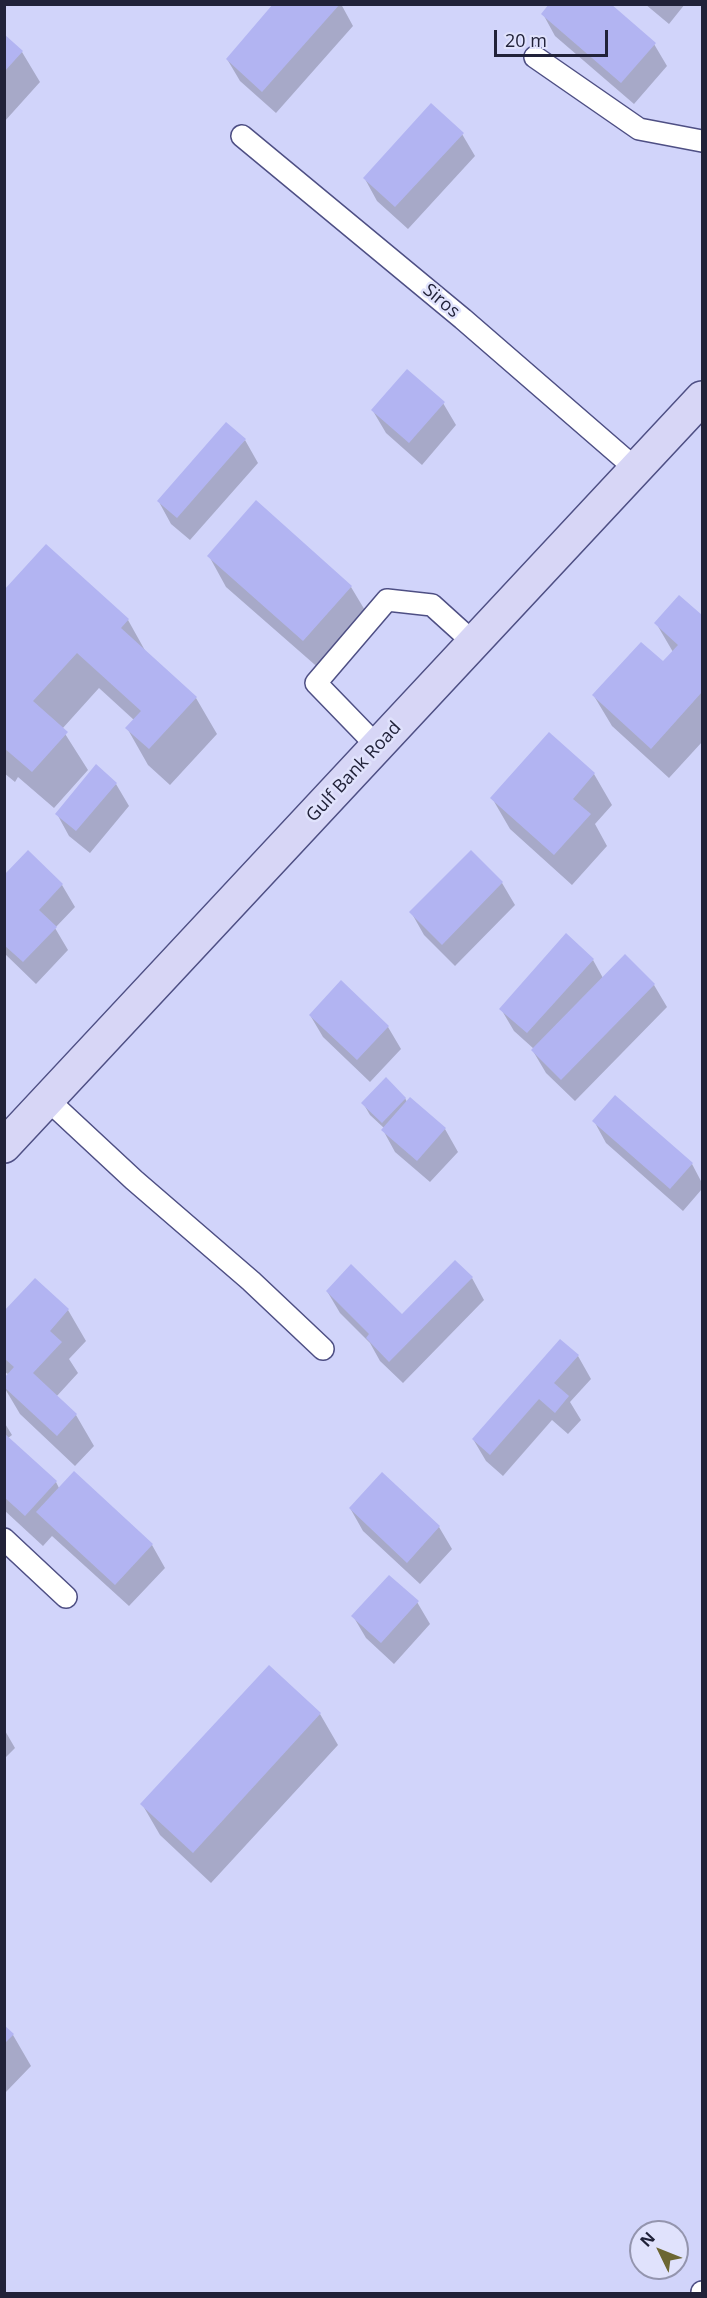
<!DOCTYPE html>
<html>
<head>
<meta charset="utf-8">
<style>
	body { margin:0 }
	#map { position:relative; width:707px; height:2298px; overflow:hidden; background:#d1d4fa; font-family:"Open Sans",sans-serif }
	canvas { display:block }
	.frame { position:absolute; inset:0; border:6px solid #212239; pointer-events:none }
	.north { position:absolute; left:629px; top:2220px; width:60px; height:60px; box-sizing:border-box; background:#e0e2fc; border:2px solid #9495ae; border-radius:50%; rotate:313deg; font-size:16px; font-weight:700; line-height:24px; text-align:center; color:#212239 }
	.north::after { content:''; display:block; margin:auto; width:21px; height:27px; background:#6c6632; clip-path:polygon(50% 0,100% 100%,50% 72%,0 100%) }
	.scale { position:absolute; left:494px; top:30px; width:114px; height:27px; box-sizing:border-box; border:3px solid #212239; border-top:0; padding-left:8px; font-size:18px; line-height:21px; white-space:nowrap; color:#212239; -webkit-text-stroke:4px #e0e2fc; paint-order:stroke }
</style>
</head>
<body>
<div id="map">
<canvas width="707" height="2298"></canvas>
<div class="frame"></div>
<div class="north">N</div>
<div class="scale">20 m</div>
</div>
<script>
const ctx = document.querySelector('canvas').getContext('2d');
ctx.lineJoin = 'round';
function fill(path, color) {
  ctx.fillStyle = color;
  ctx.fill(path, 'evenodd');
}
function shape(rows) {
  const path = new Path2D();
  for (const r of rows) {
    path.moveTo(r[0], r[1]);
    for (let i = 2; i < r.length; i += 2) path.lineTo(r[i], r[i + 1]);
  }
  return path;
}
function stroke(path, color, width, dash) {
  ctx.strokeStyle = color;
  ctx.lineWidth = width;
  ctx.lineCap = dash ? 'butt' : 'round';
  ctx.setLineDash(dash || []);
  ctx.stroke(path);
}
function drawText(font, color, halo, rows, align = 'center') {
  ctx.font = font + ' "Open Sans",sans-serif';
  ctx.lineWidth = 5;
  ctx.setLineDash([]);
  ctx.textBaseline = 'middle';
  ctx.strokeStyle = halo;
  ctx.fillStyle = color;
  for (const [text, x, y, turn = 0] of rows) {
    ctx.save();
    ctx.translate(x, y);
    ctx.rotate((+turn || 0) * Math.PI / 180);
    ctx.textAlign = isNaN(turn) ? turn : align;
    if (halo) ctx.strokeText(text, 0, 0);
    ctx.fillText(text, 0, 0);
    ctx.restore();
  }
}
fill(shape([
	[275,4,341,4,353,26,276,113,240,81,227,59],
	[645,4,685,4,669,24],
	[543,14,654,44,667,66,634,104,555,36],
	[4,36,22,52,40,82,4,122],
	[462,134,475,156,408,229,377,201,365,179],
	[443,403,456,425,422,465,386,433,373,411],
	[245,440,258,463,190,540,171,524,159,502],
	[209,556,351,587,369,617,322,671,226,587],
	[4,592,128,620,147,654,196,698,217,734,170,785,148,765,127,728,134,720,99,688,62,729,88,770,54,808,18,777,15,782,4,773],
	[680,597,702,617,702,742,669,778,612,726,594,696,663,663,673,652,656,623],
	[549,734,594,774,612,805,595,824,607,846,572,885,510,829,492,798],
	[116,784,129,806,90,853,69,836,57,814],
	[29,852,62,885,75,907,55,928,68,950,36,984,4,953,4,877],
	[471,852,502,883,515,905,455,966,424,935,411,912],
	[593,960,603,978,654,985,667,1007,575,1101,546,1073,533,1051,534,1049,514,1031,501,1009],
	[310,1015,388,1027,401,1049,370,1082,323,1037],
	[405,1098,407,1102,410,1099,445,1129,458,1152,430,1182,395,1152,383,1130,384,1128,370,1115,363,1103],
	[594,1121,692,1164,702,1183,702,1189,683,1211,606,1143],
	[472,1278,484,1300,403,1383,380,1361,370,1343,340,1313,327,1291,402,1316],
	[35,1280,68,1310,86,1341,69,1359,78,1373,56,1397,76,1415,94,1446,75,1466,20,1414,4,1387,9,1375,4,1371,4,1314],
	[561,1341,578,1356,591,1379,570,1402,581,1420,568,1434,552,1420,503,1476,486,1461,473,1439],
	[4,1422,12,1435,8,1438,56,1482,59,1488,74,1473,152,1545,165,1568,129,1606,52,1536,43,1546,4,1510],
	[350,1508,439,1527,452,1549,420,1584,363,1531],
	[417,1602,430,1624,394,1664,366,1638,353,1616],
	[269,1667,320,1714,338,1745,211,1883,160,1835,142,1804],
	[4,1729,15,1748,4,1759],
	[4,2027,13,2035,31,2066,4,2094]
]), '#0003');
fill(shape([
	[273,4,340,4,262,92,226,59],
	[549,4,611,4,656,43,621,83,541,14],
	[4,34,23,51,4,72],
	[431,103,464,133,395,207,363,178],
	[407,369,445,402,409,443,371,410],
	[226,422,246,439,177,518,157,501],
	[256,500,352,586,303,641,207,556],
	[46,544,129,619,121,628,197,697,149,749,125,728,141,711,77,653,33,701,68,732,32,772,4,748,4,590],
	[679,595,702,615,702,692,651,749,592,695,641,642,663,661,678,645,654,623],
	[549,732,595,773,573,799,591,814,554,855,490,798],
	[96,764,117,783,76,831,55,814],
	[28,850,63,884,39,910,57,927,23,962,4,945,4,875],
	[471,850,503,882,442,945,409,912],
	[566,933,594,959,527,1033,499,1009],
	[625,954,655,984,561,1080,531,1050],
	[341,980,389,1026,357,1060,309,1015],
	[386,1077,406,1098,382,1123,361,1103],
	[615,1095,693,1163,670,1189,592,1121],
	[410,1097,446,1128,417,1161,381,1130],
	[455,1260,473,1277,389,1362,366,1338,369,1334,326,1291,351,1264,402,1314],
	[35,1278,69,1309,50,1331,62,1342,33,1373,77,1414,57,1436,4,1387,4,1378,14,1367,4,1358,4,1311],
	[560,1339,579,1355,554,1383,569,1396,555,1413,539,1399,490,1455,472,1439],
	[4,1433,57,1481,25,1516,4,1497],
	[74,1471,153,1544,115,1585,36,1512],
	[382,1472,440,1526,407,1563,349,1508],
	[389,1575,419,1601,381,1643,351,1616],
	[269,1665,321,1713,193,1853,140,1804],
	[4,2025,14,2034,4,2044]
]), '#b2b4f2');
const service = shape([
	[535,57,639,129,702,141],
	[242,136,463,319,636,469],
	[377,746,316,683,387,600,432,605,474,643],
	[48,1100,134,1180,251,1281,323,1349],
	[4,1539,66,1597],
	[702,2294,702,2292]
]);
const secondary = shape([
	[4,1146,702,398]
]);
stroke(service, '#4e4f84', 24);
stroke(secondary, '#4e4f84', 36);
stroke(service, '#fff', 21);
stroke(secondary, '#d7d6f6', 33);
drawText('18px', '#212239', '#e0e2fc', [
	["Siros",441,301,40],
	["Gulf Bank Road",354,772,-47]
]);
</script>
</body>
</html>
